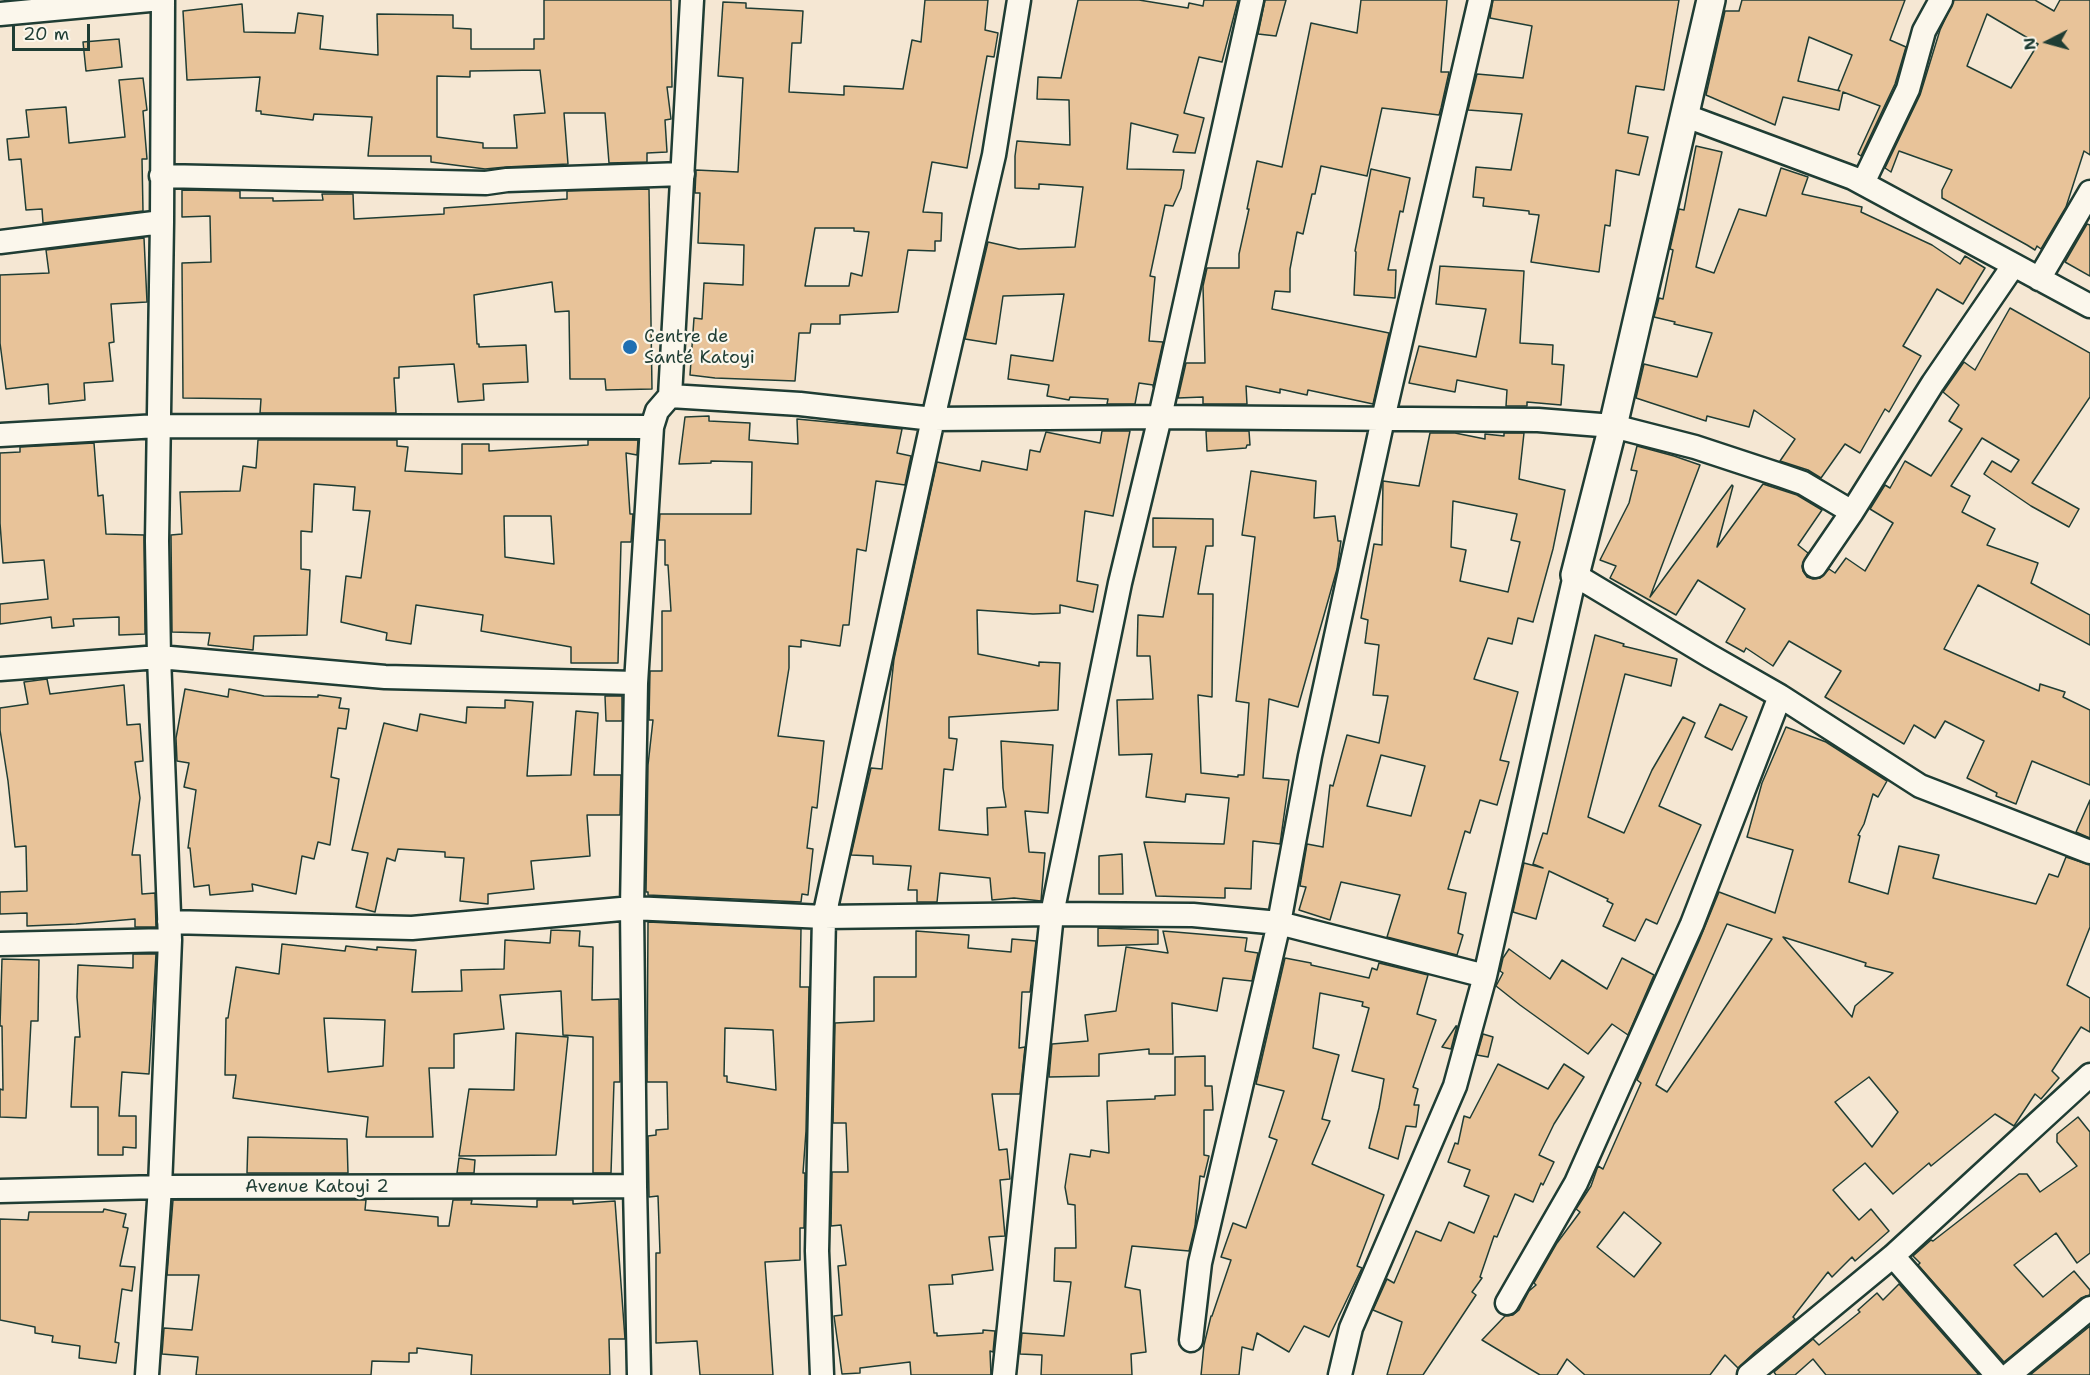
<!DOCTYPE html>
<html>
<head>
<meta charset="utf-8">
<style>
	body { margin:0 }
	#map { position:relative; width:2090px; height:1375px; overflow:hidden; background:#f5e7d3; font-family:"Shantell Sans",sans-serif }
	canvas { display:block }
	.north { position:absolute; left:2018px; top:12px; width:60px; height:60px; -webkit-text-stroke:4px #fbf7ec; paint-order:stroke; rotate:264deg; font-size:16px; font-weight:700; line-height:24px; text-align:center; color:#1f3d34 }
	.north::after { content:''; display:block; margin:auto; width:21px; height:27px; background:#1f3d34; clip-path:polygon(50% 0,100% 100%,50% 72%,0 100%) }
	.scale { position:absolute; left:12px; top:24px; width:78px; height:27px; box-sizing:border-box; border:3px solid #1f3d34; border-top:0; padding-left:8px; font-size:18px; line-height:21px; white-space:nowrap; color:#1f3d34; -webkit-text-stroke:4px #fbf7ec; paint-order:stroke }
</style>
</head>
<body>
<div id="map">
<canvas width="2090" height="1375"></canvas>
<div class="north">N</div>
<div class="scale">20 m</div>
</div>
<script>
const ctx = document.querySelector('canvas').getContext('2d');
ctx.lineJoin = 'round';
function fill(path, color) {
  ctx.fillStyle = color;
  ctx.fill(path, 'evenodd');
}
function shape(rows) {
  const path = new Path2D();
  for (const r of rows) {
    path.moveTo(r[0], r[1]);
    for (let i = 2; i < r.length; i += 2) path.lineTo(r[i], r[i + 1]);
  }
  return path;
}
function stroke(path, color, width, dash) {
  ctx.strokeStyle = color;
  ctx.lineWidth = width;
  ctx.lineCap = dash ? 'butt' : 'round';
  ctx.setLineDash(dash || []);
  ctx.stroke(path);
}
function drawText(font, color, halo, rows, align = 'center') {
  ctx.font = font + ' "Shantell Sans",sans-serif';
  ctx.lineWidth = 4.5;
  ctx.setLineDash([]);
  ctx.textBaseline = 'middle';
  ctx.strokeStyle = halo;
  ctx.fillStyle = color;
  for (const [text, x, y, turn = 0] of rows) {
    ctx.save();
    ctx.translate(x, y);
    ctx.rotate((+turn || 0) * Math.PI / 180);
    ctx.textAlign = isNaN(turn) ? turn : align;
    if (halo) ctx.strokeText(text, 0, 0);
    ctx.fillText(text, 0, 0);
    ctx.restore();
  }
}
const building = shape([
	[544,0,671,0,672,87,667,87,671,119,665,120,667,152,647,153,647,162,609,163,605,113,564,113,568,164,506,167,485,169,431,162,431,156,368,156,372,117,314,114,313,120,261,114,261,111,256,111,260,77,187,80,183,11,242,4,244,32,295,33,298,13,323,16,320,49,378,55,377,14,453,15,453,28,471,29,471,49,534,49,534,39,544,39,544,0],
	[540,70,545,113,514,115,517,148,483,148,483,143,437,137,437,76,470,77,470,71,540,70],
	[925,0,988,0,985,30,998,33,994,57,987,56,967,168,932,162,923,212,942,213,941,241,935,241,935,251,908,250,898,312,840,315,840,324,811,324,810,333,799,333,795,381,715,378,690,375,694,318,702,319,704,283,743,285,744,245,698,243,700,193,695,193,696,170,738,172,743,78,718,76,723,2,746,3,746,8,803,11,801,43,792,43,789,92,844,95,844,86,903,89,912,40,921,42,925,0],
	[815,228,854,228,854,231,869,232,862,276,851,273,849,286,805,286,815,228],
	[1078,0,1139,0,1188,8,1189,3,1203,6,1204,0,1238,0,1222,62,1199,57,1184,113,1204,118,1195,153,1173,152,1178,135,1131,123,1127,169,1184,170,1181,188,1173,206,1165,205,1150,276,1155,277,1149,341,1163,342,1153,387,1153,385,1139,383,1135,404,1107,404,1108,399,1070,397,1069,400,1047,396,1049,385,1008,379,1011,355,1053,361,1064,294,1003,296,996,344,965,339,988,242,1019,249,1075,247,1083,187,1039,184,1039,189,1015,188,1015,156,1017,141,1070,145,1069,100,1037,99,1038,77,1061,78,1078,0],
	[1265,0,1286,0,1276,36,1258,34,1265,0],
	[1361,0,1447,0,1441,72,1449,72,1441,108,1439,115,1382,108,1367,176,1321,166,1315,194,1312,194,1303,234,1297,232,1290,269,1290,292,1275,291,1272,309,1389,333,1373,404,1308,390,1307,395,1280,389,1280,393,1246,386,1247,404,1203,404,1203,397,1178,398,1186,363,1205,363,1203,286,1207,268,1239,268,1239,254,1249,209,1247,209,1257,161,1282,167,1311,23,1357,33,1361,0],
	[1493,0,1679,0,1664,90,1636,86,1628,133,1648,137,1639,175,1616,170,1610,226,1605,225,1599,272,1531,262,1539,215,1529,214,1529,211,1483,206,1484,198,1473,197,1476,167,1511,170,1522,114,1468,110,1477,74,1523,78,1532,26,1490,18,1493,0],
	[1742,0,1905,0,1890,40,1906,47,1895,84,1861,156,1858,154,1880,106,1843,92,1839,110,1783,97,1775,125,1706,95,1725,11,1739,11,1742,0],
	[1809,37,1852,55,1838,90,1840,91,1798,81,1809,37],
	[1954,0,2035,0,2054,11,2060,0,2090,0,2090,155,2084,151,2066,207,2041,249,2037,246,2035,250,2027,245,1942,198,1942,190,1952,170,1899,151,1891,172,1885,168,1920,95,1940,30,1954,0],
	[1987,14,2038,44,2011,88,1967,66,1987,14],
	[119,39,122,67,86,71,83,42,119,39],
	[143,78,147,110,143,111,147,159,142,159,143,211,43,223,42,209,26,210,21,159,9,160,7,139,29,137,26,110,66,107,69,143,125,137,119,80,143,78],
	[1696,146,1722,152,1696,267,1714,273,1739,209,1766,216,1781,168,1808,177,1802,194,1862,207,1861,212,1932,245,1960,264,1965,256,1985,268,1963,304,1937,289,1903,346,1921,356,1889,412,1885,409,1860,453,1845,444,1821,478,1808,470,1780,461,1795,439,1754,410,1749,427,1707,416,1706,421,1636,398,1644,364,1697,377,1712,333,1674,324,1675,322,1654,317,1659,298,1663,299,1673,250,1670,249,1679,209,1684,210,1696,146],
	[1371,169,1410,178,1403,212,1400,211,1388,270,1396,270,1395,298,1354,295,1356,252,1355,251,1371,169],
	[649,189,652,389,606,390,605,379,570,379,569,311,555,312,552,282,474,295,477,344,479,344,479,347,526,345,528,382,483,384,484,400,458,402,454,364,399,367,399,378,394,378,396,413,260,413,261,399,183,398,182,263,211,262,210,216,182,217,182,190,240,191,240,198,273,198,273,201,323,200,322,194,353,194,354,219,444,214,444,208,567,199,567,191,649,189],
	[2087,224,2090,225,2090,276,2065,262,2087,224],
	[144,238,147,302,111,304,114,342,109,343,113,381,84,383,85,400,49,404,48,384,6,389,0,343,0,275,49,273,46,250,144,238],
	[1440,266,1524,271,1520,343,1553,345,1552,364,1564,365,1561,405,1527,402,1527,406,1506,406,1507,390,1457,380,1455,392,1409,383,1419,346,1476,357,1486,309,1436,304,1440,266],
	[2010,308,2090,353,2090,397,2032,483,2079,509,2069,527,2031,506,1984,474,1992,461,2011,472,2019,460,1982,438,1951,486,1970,496,1962,512,1995,529,1987,545,2038,563,2031,583,2090,615,2090,645,1978,585,1944,649,2039,691,2040,684,2065,692,2063,697,2090,710,2090,785,2032,761,2016,804,1996,796,1997,793,1967,778,1984,741,1945,721,1935,738,1914,725,1904,744,1825,697,1841,671,1789,641,1773,666,1746,648,1744,652,1726,642,1745,609,1698,580,1676,615,1610,578,1616,566,1600,560,1629,503,1637,471,1631,470,1637,446,1674,456,1700,465,1650,597,1732,485,1733,486,1717,547,1763,484,1797,495,1822,510,1798,545,1808,553,1802,566,1803,571,1807,577,1813,579,1820,578,1829,569,1835,573,1846,558,1865,571,1893,523,1870,509,1885,485,1890,488,1905,461,1931,476,1962,429,1949,421,1959,405,1943,392,1964,362,1975,370,2010,308],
	[709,416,709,421,750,423,749,440,798,444,797,419,902,429,897,453,911,456,905,485,876,481,866,551,857,549,849,625,843,625,840,646,801,640,801,647,789,646,789,668,778,736,824,741,817,808,812,807,807,848,813,849,808,895,802,894,801,902,648,895,648,892,646,892,648,765,653,720,649,720,650,671,662,671,662,611,671,611,668,565,665,565,665,540,658,540,660,514,751,514,752,462,711,461,711,463,679,464,685,417,709,416],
	[1102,431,1130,431,1113,516,1085,511,1077,581,1098,585,1093,612,1060,605,1060,613,1033,614,977,610,978,654,1039,666,1039,662,1060,663,1058,710,949,717,949,738,957,739,953,770,944,769,939,830,988,835,987,808,1006,807,1003,788,1001,741,1053,745,1048,813,1025,811,1029,852,1045,853,1041,901,1014,898,992,900,990,878,940,873,937,902,917,902,917,890,908,890,911,866,873,864,873,856,851,855,871,768,882,769,894,659,937,462,980,471,982,461,1027,470,1030,450,1040,452,1046,432,1100,443,1102,431],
	[1206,431,1249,431,1250,445,1247,445,1246,448,1207,451,1206,431],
	[1430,433,1455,433,1485,439,1485,434,1504,436,1504,433,1524,433,1519,479,1565,490,1553,549,1533,622,1518,618,1512,644,1488,638,1474,679,1518,692,1500,760,1509,762,1497,805,1480,800,1470,833,1465,831,1448,889,1466,893,1458,933,1463,935,1457,955,1387,937,1400,895,1341,882,1330,920,1299,910,1306,887,1300,886,1307,844,1323,847,1330,785,1333,786,1347,735,1379,743,1388,696,1373,695,1379,645,1365,643,1368,620,1361,618,1374,544,1382,545,1383,481,1419,486,1430,433],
	[1453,501,1517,514,1511,540,1520,542,1508,592,1460,581,1466,550,1451,547,1453,501],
	[1381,755,1425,766,1411,816,1367,806,1381,755],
	[258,440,397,440,397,446,408,447,405,471,462,474,462,444,489,444,489,451,588,445,588,440,638,440,637,455,626,453,630,514,633,514,631,542,621,542,618,663,571,663,571,647,481,631,483,615,416,605,411,644,386,640,387,633,341,622,346,576,361,578,370,511,353,510,355,487,314,484,312,532,301,531,301,569,310,570,307,635,254,636,253,650,208,645,210,633,172,632,171,535,182,534,180,492,240,491,243,466,256,468,258,440],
	[504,516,551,516,554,564,505,557,504,516],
	[94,443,98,496,103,495,106,534,144,535,145,634,119,635,119,617,73,619,74,626,52,628,51,617,0,624,0,604,48,599,44,560,3,563,0,523,0,453,20,452,20,447,94,443],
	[1251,471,1316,481,1314,518,1335,516,1338,541,1341,541,1337,569,1298,707,1269,699,1263,778,1289,780,1280,844,1253,841,1251,889,1225,888,1225,898,1156,896,1144,842,1224,844,1229,798,1186,794,1185,802,1146,797,1152,754,1119,755,1117,700,1153,699,1150,656,1137,656,1138,615,1163,617,1176,547,1153,547,1153,518,1213,519,1213,546,1206,546,1198,594,1213,594,1212,697,1198,695,1201,773,1238,777,1238,775,1244,775,1249,703,1236,701,1255,537,1242,535,1251,471],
	[1595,635,1624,644,1623,646,1677,659,1671,686,1625,674,1588,817,1624,833,1652,770,1683,717,1695,723,1659,806,1701,825,1657,924,1646,919,1635,941,1603,926,1613,904,1607,901,1608,899,1549,871,1536,919,1513,912,1524,863,1543,868,1533,864,1543,833,1547,834,1595,635],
	[47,679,50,694,124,685,127,725,140,724,143,761,135,762,140,798,132,855,140,855,142,894,155,893,156,927,135,927,135,919,76,924,27,926,27,913,0,914,0,892,27,891,26,846,15,847,8,781,0,730,0,708,28,704,24,682,47,679],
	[185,689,228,697,229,689,264,696,318,697,318,695,341,698,339,708,349,709,346,729,338,728,331,777,339,779,330,845,318,842,314,859,302,856,296,894,252,884,253,891,210,895,209,885,194,887,190,848,188,848,196,790,184,787,189,763,177,761,176,738,185,689],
	[605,696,622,696,622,721,606,721,605,696],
	[505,700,533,702,527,776,571,775,576,711,598,713,594,775,621,775,620,815,587,815,590,856,531,861,534,889,488,894,488,904,460,901,464,858,445,857,445,852,398,849,395,861,387,858,375,912,356,907,368,853,352,850,384,723,417,731,420,714,466,723,467,707,505,708,505,700],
	[1720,704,1747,717,1732,750,1705,737,1720,704],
	[1786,727,1826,742,1887,781,1878,797,1873,794,1864,824,1858,835,1860,836,1849,882,1888,894,1899,846,1939,855,1933,878,2036,904,2049,874,2058,877,2066,857,2090,865,2090,927,2067,985,2090,998,2090,1032,2081,1027,2052,1071,2059,1078,2041,1099,2035,1094,2014,1126,1995,1114,1931,1166,1929,1163,1893,1194,1865,1163,1835,1188,1833,1190,1859,1220,1871,1209,1889,1231,1855,1261,1852,1257,1832,1277,1828,1272,1793,1317,1795,1319,1755,1352,1738,1368,1725,1355,1710,1375,1585,1375,1567,1359,1557,1375,1540,1375,1482,1340,1505,1316,1513,1315,1519,1310,1529,1291,1536,1285,1534,1283,1557,1243,1580,1212,1576,1209,1591,1186,1598,1166,1603,1169,1641,1083,1637,1080,1699,941,1719,892,1775,913,1793,850,1747,837,1762,783,1786,727],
	[1727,924,1772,939,1667,1092,1656,1085,1727,924],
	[1783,937,1866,963,1865,966,1893,973,1855,1006,1852,1017,1783,937],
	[1869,1077,1898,1112,1872,1147,1835,1102,1869,1077],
	[1624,1212,1661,1243,1634,1277,1597,1247,1624,1212],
	[2090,800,2090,838,2076,832,2090,800],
	[1122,854,1123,894,1099,894,1099,856,1122,854],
	[648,922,801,929,800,987,809,987,806,1131,803,1173,805,1173,804,1228,800,1228,800,1260,765,1262,773,1375,700,1375,697,1341,656,1343,656,1253,660,1253,658,1196,649,1197,648,1136,656,1135,656,1130,668,1129,667,1082,647,1082,648,922],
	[725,1028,773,1030,776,1090,727,1082,727,1076,724,1076,725,1028],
	[1098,928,1158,930,1158,944,1098,946,1098,928],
	[551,930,580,931,579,946,593,947,592,1000,619,999,620,1082,614,1082,611,1173,593,1173,593,1037,563,1035,561,991,500,995,504,1029,454,1034,454,1068,429,1068,433,1137,366,1137,368,1117,233,1098,236,1075,225,1075,226,1018,228,1018,236,967,279,974,282,944,345,951,346,946,377,950,377,947,416,950,412,992,462,991,461,970,504,969,505,940,550,943,551,930],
	[324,1018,385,1020,383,1066,328,1072,324,1018],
	[916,931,969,935,968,948,1011,952,1012,939,1036,941,1030,992,1022,992,1019,1048,1025,1047,1020,1094,992,1094,999,1150,1007,1149,1010,1179,1000,1180,1005,1236,989,1237,993,1270,952,1275,953,1284,929,1285,934,1333,937,1333,937,1336,983,1333,983,1330,995,1331,993,1352,990,1351,991,1375,911,1375,910,1362,860,1368,860,1373,842,1374,834,1316,842,1315,838,1266,846,1265,841,1225,831,1226,832,1172,848,1172,846,1123,833,1123,835,1023,874,1021,874,977,916,977,916,931],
	[1163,931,1247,938,1245,951,1258,953,1252,981,1223,978,1217,1011,1172,1003,1173,1054,1149,1054,1149,1049,1099,1054,1099,1076,1049,1077,1052,1044,1088,1041,1085,1015,1116,1011,1126,947,1168,953,1163,931],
	[1509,949,1550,979,1562,960,1607,989,1622,958,1654,975,1628,1035,1612,1024,1588,1054,1520,1005,1496,986,1503,973,1500,971,1503,958,1509,949],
	[133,954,156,954,149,1074,122,1072,119,1116,136,1116,136,1148,123,1147,123,1155,98,1155,98,1107,71,1107,75,1037,80,1037,77,997,78,965,133,968,133,954],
	[1285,958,1311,963,1311,965,1369,978,1372,968,1377,970,1379,963,1428,975,1417,1014,1436,1020,1413,1087,1418,1089,1414,1105,1419,1105,1416,1127,1406,1126,1398,1159,1369,1148,1379,1108,1384,1079,1352,1071,1369,1008,1362,1006,1363,1002,1320,993,1313,1048,1339,1055,1322,1119,1330,1121,1312,1164,1384,1195,1357,1266,1362,1268,1329,1337,1304,1326,1289,1352,1257,1333,1253,1350,1242,1347,1239,1375,1201,1375,1204,1345,1211,1316,1212,1316,1231,1260,1221,1257,1233,1223,1246,1228,1277,1140,1269,1137,1284,1091,1256,1084,1285,958],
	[2,959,39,960,38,1021,31,1021,26,1118,0,1117,0,1089,3,1090,2,1026,0,1026,2,959],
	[1456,1026,1457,1026,1451,1049,1442,1047,1456,1026],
	[516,1033,568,1037,556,1155,459,1156,469,1089,514,1090,516,1033],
	[1483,1034,1493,1037,1488,1057,1477,1055,1483,1034],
	[1205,1056,1205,1086,1212,1086,1213,1110,1204,1110,1204,1155,1209,1156,1204,1177,1200,1176,1195,1226,1189,1251,1132,1246,1125,1287,1140,1290,1146,1352,1131,1354,1132,1375,1041,1375,1042,1355,1020,1354,1022,1333,1064,1336,1071,1282,1054,1281,1055,1248,1076,1248,1075,1205,1068,1204,1065,1187,1070,1154,1090,1157,1091,1150,1109,1153,1107,1101,1155,1099,1155,1096,1175,1095,1175,1057,1205,1056],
	[1498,1064,1548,1089,1564,1064,1584,1077,1554,1124,1539,1155,1554,1162,1543,1185,1541,1183,1533,1202,1515,1194,1497,1237,1494,1236,1480,1277,1482,1278,1472,1292,1476,1295,1423,1375,1387,1375,1402,1322,1373,1310,1387,1279,1394,1283,1416,1231,1441,1241,1449,1222,1474,1233,1489,1196,1464,1186,1470,1170,1448,1162,1455,1143,1458,1144,1464,1116,1470,1118,1498,1064],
	[2078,1117,2090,1132,2090,1253,2077,1263,2056,1233,2014,1265,2043,1297,2074,1271,2090,1290,2090,1295,2081,1298,2004,1362,1918,1265,1920,1263,1913,1256,1931,1240,1933,1241,2019,1174,2027,1174,2040,1192,2077,1166,2057,1142,2057,1134,2078,1117],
	[248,1137,347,1139,348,1173,247,1173,248,1137],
	[459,1158,475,1160,474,1173,457,1173,459,1158],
	[173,1200,366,1200,365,1210,438,1217,438,1226,449,1226,453,1200,472,1200,471,1204,537,1207,537,1200,573,1200,573,1204,615,1201,625,1339,609,1339,610,1375,471,1375,472,1355,417,1348,417,1353,409,1353,409,1362,372,1361,371,1375,196,1375,198,1357,162,1354,164,1328,192,1330,199,1275,167,1275,173,1200],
	[104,1209,126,1214,123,1227,128,1228,120,1266,135,1267,132,1291,122,1289,115,1342,119,1343,116,1363,79,1358,80,1346,52,1342,53,1336,35,1333,35,1327,0,1320,0,1219,28,1220,29,1212,103,1212,104,1209],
	[1899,1284,1979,1375,1826,1375,1813,1359,1795,1375,1776,1375,1774,1372,1813,1339,1819,1345,1860,1312,1858,1310,1877,1293,1883,1300,1899,1284],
	[2090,1326,2090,1375,2030,1375,2090,1326]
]);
fill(building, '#e8c399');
stroke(building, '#1f3d34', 1.5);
const minor = shape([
	[0,14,150,0],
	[1686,116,1853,178,2090,306],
	[161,176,486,183,507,180,683,174],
	[1863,183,1908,89,1924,31,1941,0],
	[0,242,162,222],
	[2039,279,2090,192],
	[670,396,800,404,933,419,1160,417,1538,420,1613,426,1695,447,1783,476,1803,483,1852,512],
	[0,435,158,426,652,427],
	[1815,566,1852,512,1933,383,2013,266],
	[0,669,159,657,385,677,636,683],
	[169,922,412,928,632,908,824,917,1052,914,1193,915,1279,923,1485,976],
	[0,944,170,940],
	[0,1191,160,1187,635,1186],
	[1893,1256,1997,1375],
	[1507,1303,1576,1183,1621,1082,1692,924,1780,696],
	[1191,1340,1200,1263,1279,923,1310,756,1383,419,1480,0],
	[147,1375,160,1187,170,940,159,657,157,541,162,222,163,0],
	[639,1375,635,1186,632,908,636,683,652,427,657,411,670,396,692,0],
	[822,1375,817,1251,824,917,933,419,994,155,1019,0],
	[1004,1375,1052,914,1120,583,1160,417,1252,0],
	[1340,1375,1351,1328,1455,1086,1485,976,1575,575,1710,656,1780,696,1920,786,2090,852],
	[1749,1375,1893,1256,2090,1075],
	[2009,1375,2090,1308]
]);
const tertiary = shape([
	[1575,575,1613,426,1711,0]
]);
stroke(minor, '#1f3d34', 27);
stroke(tertiary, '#1f3d34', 32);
stroke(minor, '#fbf7ec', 22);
stroke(tertiary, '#fbf7ec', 27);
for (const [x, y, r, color] of [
	[630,347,8,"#1f6fb2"]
]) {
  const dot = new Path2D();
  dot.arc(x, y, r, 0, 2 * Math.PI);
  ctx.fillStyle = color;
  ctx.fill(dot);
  stroke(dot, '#fbf7ec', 2);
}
drawText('18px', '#1f3d34', '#fbf7ec', [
	["Centre de",644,337],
	["Santé Katoyi",644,358]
], 'left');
drawText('18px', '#1f3d34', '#fbf7ec', [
	["Avenue Katoyi 2",317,1187]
]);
</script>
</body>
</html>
